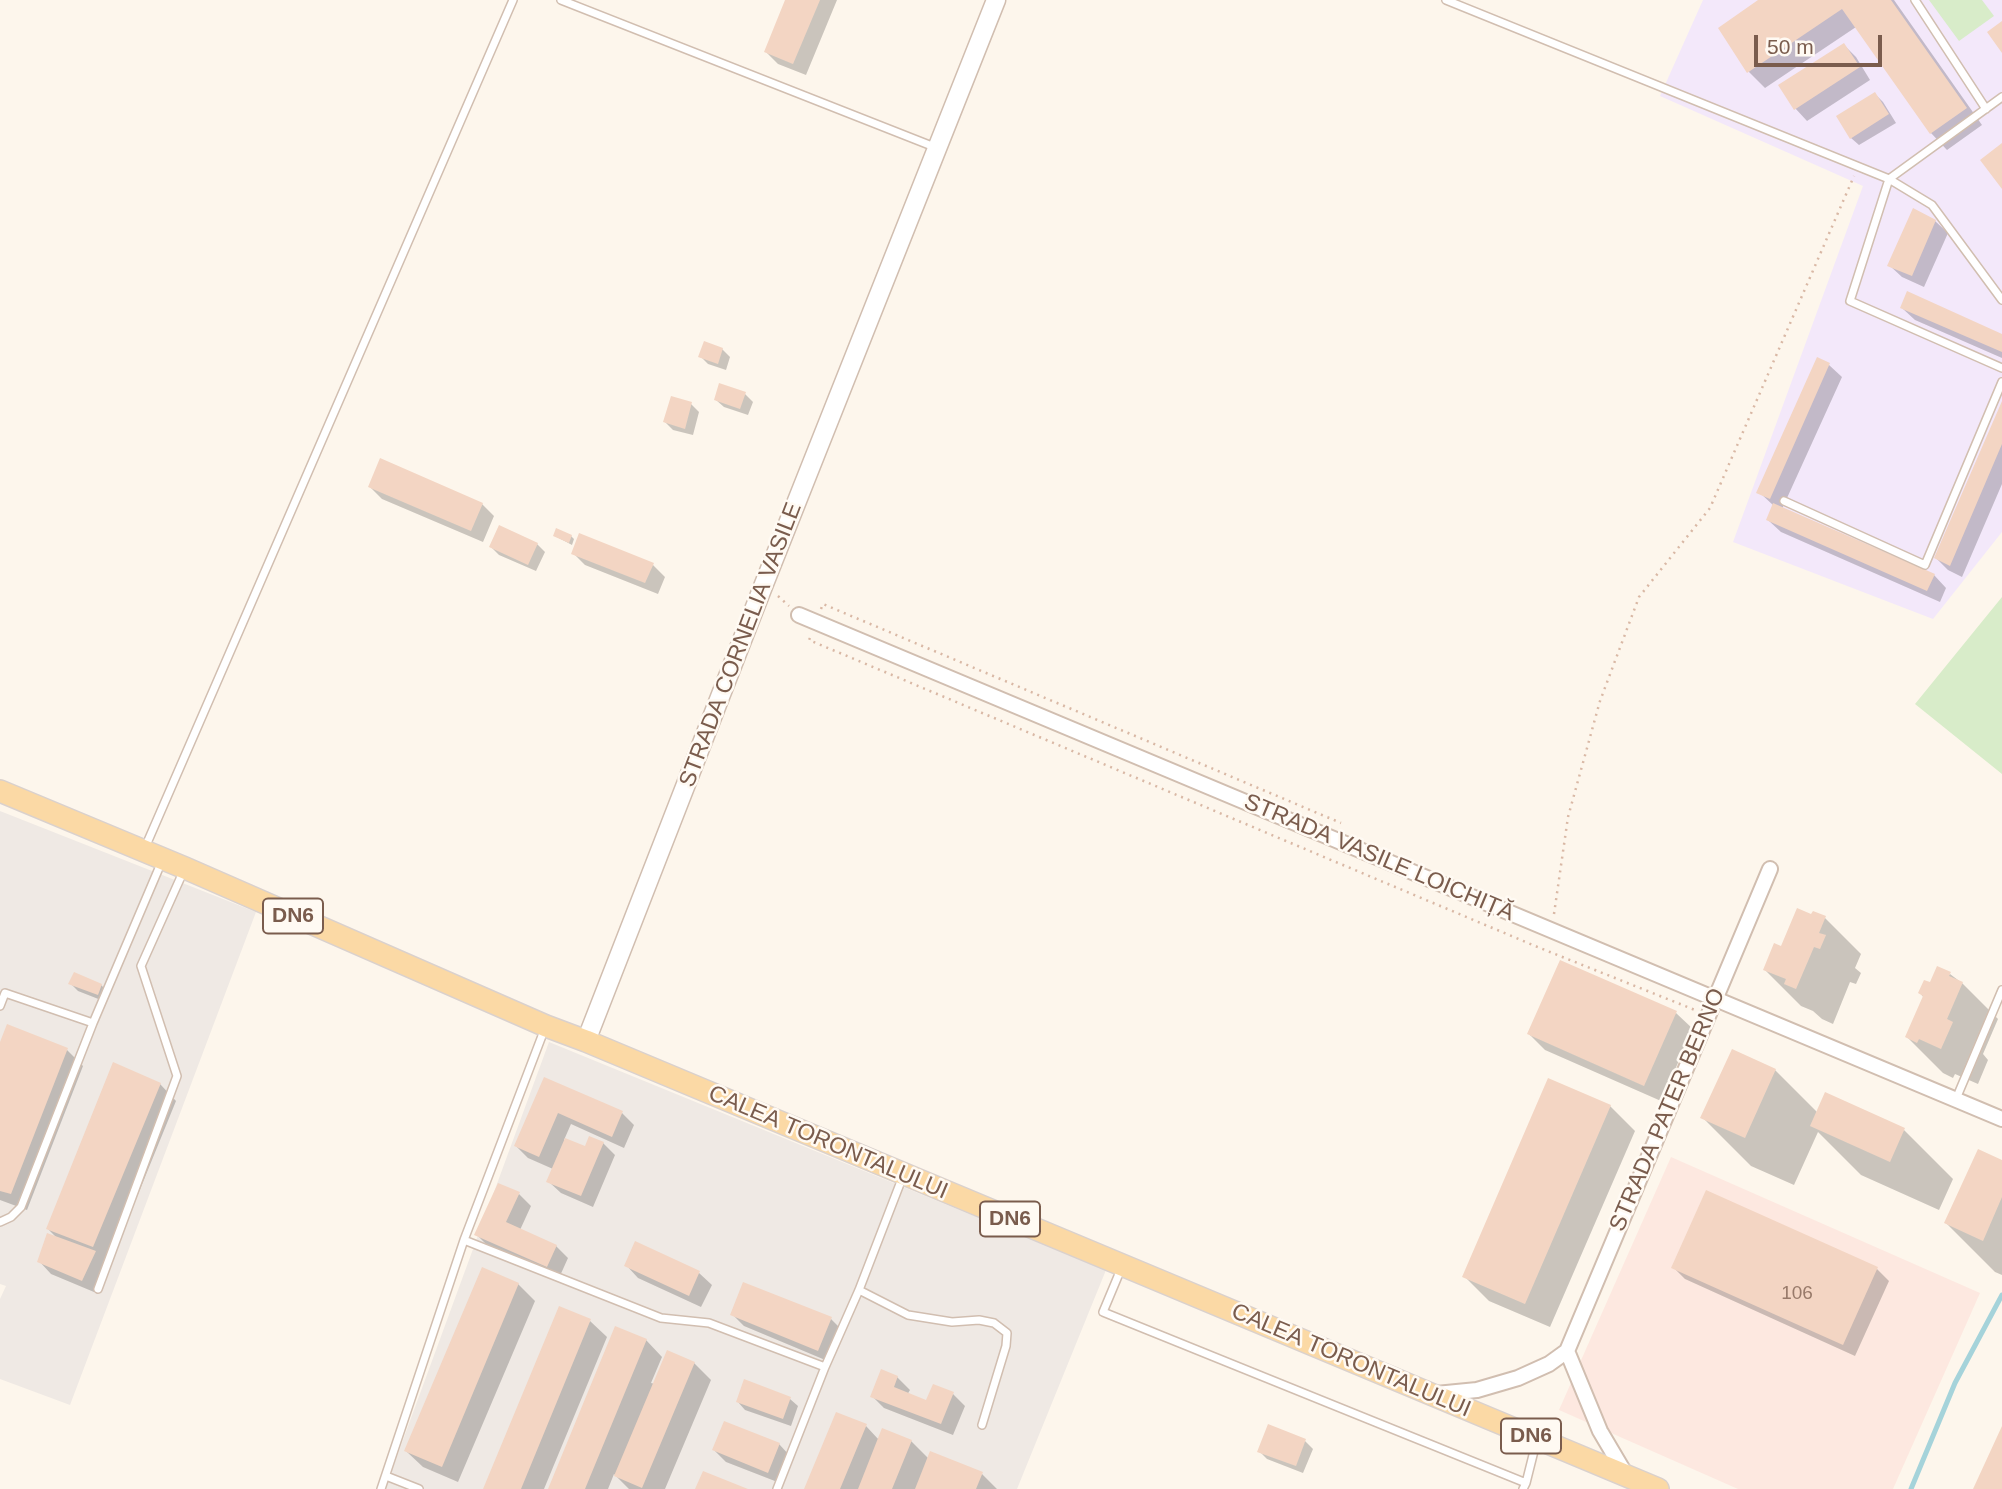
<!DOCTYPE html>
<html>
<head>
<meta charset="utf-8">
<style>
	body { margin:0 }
	#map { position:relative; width:2002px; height:1489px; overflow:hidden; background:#fdf6ec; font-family:Arial,sans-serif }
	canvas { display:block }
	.scale { position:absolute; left:1754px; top:35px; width:128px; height:32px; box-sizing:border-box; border:4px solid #7a5c4d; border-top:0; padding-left:9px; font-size:21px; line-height:24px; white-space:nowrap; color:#7a5c4d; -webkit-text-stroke:5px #fffaf3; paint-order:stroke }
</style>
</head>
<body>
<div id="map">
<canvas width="2002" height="1489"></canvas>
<div class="scale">50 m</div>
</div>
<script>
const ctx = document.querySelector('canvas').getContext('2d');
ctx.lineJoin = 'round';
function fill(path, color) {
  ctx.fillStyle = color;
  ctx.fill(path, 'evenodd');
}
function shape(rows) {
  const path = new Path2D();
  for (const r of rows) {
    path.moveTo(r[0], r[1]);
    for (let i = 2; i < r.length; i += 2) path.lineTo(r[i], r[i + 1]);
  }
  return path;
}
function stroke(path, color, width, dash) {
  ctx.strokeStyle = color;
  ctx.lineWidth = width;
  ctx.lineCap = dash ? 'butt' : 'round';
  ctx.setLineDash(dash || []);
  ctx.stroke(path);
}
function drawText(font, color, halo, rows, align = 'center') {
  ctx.font = font + ' Arial,sans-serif';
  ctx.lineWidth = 5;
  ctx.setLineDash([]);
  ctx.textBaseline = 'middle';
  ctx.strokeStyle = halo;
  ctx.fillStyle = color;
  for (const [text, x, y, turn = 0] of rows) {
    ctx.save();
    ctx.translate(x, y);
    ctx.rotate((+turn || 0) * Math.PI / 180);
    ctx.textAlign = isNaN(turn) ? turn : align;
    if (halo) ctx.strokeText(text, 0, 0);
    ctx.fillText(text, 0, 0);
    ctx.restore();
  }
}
fill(shape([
	[1671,1157,1980,1293,1893,1489,1738,1489,1559,1410]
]), '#fde8e0');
fill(shape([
	[0,811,256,912,70,1405,0,1379,0,1299,6,1286,0,1284],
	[549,1042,1106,1270,1017,1489,385,1489]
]), '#efe9e4');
fill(shape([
	[1703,0,2002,0,2002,532,1933,619,1733,542,1863,186,1660,96]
]), '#f3e8fa');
fill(shape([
	[1929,0,1982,0,1994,16,1959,41],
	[2002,597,2002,774,1915,704]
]), '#d8ecc9');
fill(shape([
	[788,0,837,0,806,75,778,64,766,52],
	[1761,0,1894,0,1982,125,1947,150,1931,133,1856,27,1765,88,1749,72],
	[1844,45,1856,57,1870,80,1807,121,1795,108],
	[1875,94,1883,102,1896,123,1859,145,1851,138],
	[1935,221,1948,233,1924,287,1902,277,1889,265],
	[1902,308,2002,336,2002,358,1915,320],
	[722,349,730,357,726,370,708,364,700,356],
	[1818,359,1829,365,1842,377,1782,509,1934,575,1946,588,1940,602,1781,532,1768,520,1774,506,1759,492],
	[745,394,753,402,748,415,724,407,716,400],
	[691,404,699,412,693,435,673,430,665,422],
	[2002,405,2002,484,1962,577,1948,570,1936,558],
	[370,487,482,504,494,516,483,542,382,499],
	[555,536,571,536,574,539,572,545],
	[537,544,545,552,536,571,499,555,491,547],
	[573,553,653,565,665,577,658,594,585,565],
	[1814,913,1825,918,1861,954,1855,968,1861,973,1856,984,1850,982,1833,1024,1822,1019,1813,1011,1801,1006,1765,970],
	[1561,962,1676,1013,1693,1029,1661,1101,1545,1050,1529,1034],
	[1950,974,1962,983,1998,1019,1983,1054,1988,1060,1978,1084,1955,1074,1953,1078,1943,1073,1907,1037,1924,998,1920,993],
	[70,983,101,985,109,993,106,1002,78,991],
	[0,1047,67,1050,83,1066,27,1210,0,1200],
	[1775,1070,1818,1113,1826,1095,1904,1130,1953,1179,1939,1210,1861,1175,1818,1132,1794,1185,1751,1166,1703,1118],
	[545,1079,622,1113,634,1125,624,1148,571,1124,564,1140,586,1148,603,1143,615,1155,593,1207,561,1193,548,1181,553,1169,528,1158,516,1146],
	[160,1084,176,1101,110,1263,108,1262,94,1292,51,1274,39,1261,58,1239,48,1229],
	[1610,1106,1635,1131,1550,1327,1489,1301,1464,1276],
	[2002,1162,2002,1275,1995,1272,1946,1223],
	[519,1194,531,1206,520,1230,556,1246,568,1258,559,1278,489,1247,477,1235],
	[636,1243,699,1273,712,1285,701,1307,638,1278,626,1265],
	[1673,1267,1877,1269,1889,1281,1855,1356,1685,1279],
	[518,1284,535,1301,458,1482,423,1467,406,1451],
	[732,1314,831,1319,843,1331,830,1362,744,1326],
	[590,1321,607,1337,544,1489,485,1489],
	[646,1340,662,1357,651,1383,655,1384,668,1352,694,1363,711,1380,665,1489,629,1489,614,1474,608,1489,550,1489],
	[897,1377,910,1390,907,1395,927,1402,953,1394,965,1406,953,1435,884,1408,872,1396],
	[790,1399,798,1406,791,1426,745,1410,738,1402],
	[866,1426,879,1440,911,1441,929,1459,982,1474,997,1489,806,1489],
	[1305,1441,1313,1449,1303,1473,1267,1459,1259,1451],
	[779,1444,791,1457,780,1483,726,1462,714,1450]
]), '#0003');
stroke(shape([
	[1911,1489,1955,1383,2002,1295]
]), '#a5d3da', 5);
fill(shape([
	[785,0,820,0,793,64,764,52],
	[1758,0,1891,0,1967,108,1930,134,1842,9,1747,73,1718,28],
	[2002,21,2002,53,1987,32],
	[1844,43,1860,67,1794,110,1778,85],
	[1875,92,1889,114,1850,139,1836,116],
	[2002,143,2002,189,1980,160],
	[1913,208,1936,220,1912,276,1887,266],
	[1907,291,2002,334,2002,352,1900,308],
	[704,341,723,348,718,364,698,357],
	[1817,357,1830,363,1770,499,1756,493],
	[719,383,746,392,740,409,714,400],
	[671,396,692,402,685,429,663,422],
	[2002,401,2002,444,1950,566,1934,558],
	[380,458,483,503,471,531,368,487],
	[1773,503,1935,574,1927,591,1766,520],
	[499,525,538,543,528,565,489,547],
	[556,528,572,535,569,543,553,536],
	[579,533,654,563,645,583,571,554],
	[1797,908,1811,914,1813,911,1826,916,1819,933,1826,935,1820,949,1814,947,1796,989,1784,984,1786,979,1763,970,1774,943,1781,946],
	[1560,960,1677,1011,1644,1086,1527,1034],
	[1937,966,1951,972,1949,976,1963,982,1947,1019,1953,1022,1941,1049,1919,1039,1917,1043,1905,1037,1923,996,1918,993,1924,980,1930,982],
	[74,972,102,984,98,995,68,984],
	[7,1024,68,1048,11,1194,0,1191,0,1042],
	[1732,1049,1776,1069,1745,1138,1700,1118],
	[113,1062,161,1083,93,1247,46,1229],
	[544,1077,623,1111,612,1137,558,1113,539,1157,514,1146],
	[1548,1078,1611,1105,1525,1304,1462,1277],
	[1825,1092,1905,1128,1890,1162,1810,1126],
	[589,1136,604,1142,581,1196,546,1182,565,1138,585,1146],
	[1978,1149,2002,1160,2002,1197,1983,1241,1944,1223],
	[498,1183,520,1192,506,1222,557,1245,547,1267,474,1235],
	[1706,1190,1878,1267,1843,1345,1671,1268],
	[47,1233,96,1251,82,1281,37,1262],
	[635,1241,700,1271,689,1296,624,1266],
	[482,1267,519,1283,442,1467,404,1451],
	[743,1282,832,1317,818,1351,730,1315],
	[559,1306,591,1319,521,1489,483,1489],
	[615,1326,647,1339,585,1489,548,1489],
	[667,1350,695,1362,642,1488,614,1476],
	[881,1369,898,1376,894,1387,926,1400,933,1384,954,1392,941,1424,870,1397],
	[744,1379,791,1397,783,1419,736,1402],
	[836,1412,867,1424,840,1489,804,1489],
	[724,1421,780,1443,768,1473,712,1450],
	[1268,1424,1306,1439,1296,1466,1257,1452],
	[2002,1426,2002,1489,1973,1489],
	[882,1428,912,1440,892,1489,858,1489],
	[930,1451,983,1472,976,1489,915,1489],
	[703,1471,748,1489,695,1489]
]), '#f3d5c3');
const service = shape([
	[561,0,937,148],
	[1446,0,1889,179,1932,205,2002,300],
	[1915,0,1986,109],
	[2002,97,1889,179,1850,301,2002,368],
	[1784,501,1925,565,2002,382],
	[144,850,513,0],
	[0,1006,5,993,93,1023,162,861],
	[1956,1099,2002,990],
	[0,1222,11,1217,21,1207,93,1023],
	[464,1240,661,1318,709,1323,825,1367,859,1290,903,1176],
	[1121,1269,1103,1312,1526,1483],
	[98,1289,177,1076,141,966,184,870],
	[859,1290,908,1315,952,1322,979,1320,994,1323,1007,1333,1006,1346,982,1425],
	[386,1476,419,1489],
	[381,1489,464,1240,545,1028],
	[777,1489,825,1367],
	[1523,1489,1526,1483,1537,1439]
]);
const minor = shape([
	[799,615,2002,1119],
	[1567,1351,1600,1431,1626,1475],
	[1436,1394,1477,1390,1518,1378,1549,1364,1567,1351,1770,869]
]);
const tertiary = shape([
	[586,1041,764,584,996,0]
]);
const primary = shape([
	[0,791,185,868,546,1026,586,1041,1658,1489]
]);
stroke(service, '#d1beb0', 10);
stroke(minor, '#d1beb0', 18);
stroke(tertiary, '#d1beb0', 21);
stroke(primary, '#dad1cd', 24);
stroke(shape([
	[778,596,789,606],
	[821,609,823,604,1341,823],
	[810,638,809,640,1540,948,1695,1010],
	[1554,914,1568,817,1600,701,1639,597,1710,508,1854,176]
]), '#d9b8a5', 2.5, [2, 5]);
stroke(service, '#fff', 7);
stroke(minor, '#fff', 14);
stroke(tertiary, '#fff', 18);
stroke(primary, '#fbd9a5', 21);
drawText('19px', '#987a6a', null, [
	["106",1797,1294]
]);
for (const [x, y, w] of [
	[293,916,60],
	[1010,1219,60],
	[1531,1436,60]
]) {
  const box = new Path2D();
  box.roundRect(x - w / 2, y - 17.5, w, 35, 5);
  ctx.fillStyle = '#fffaf3';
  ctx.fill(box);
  stroke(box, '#7a5c4d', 2);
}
drawText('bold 21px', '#7a5c4d', null, [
	["DN6",293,916],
	["DN6",1010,1219],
	["DN6",1531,1436]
]);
drawText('23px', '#7a5c4d', '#fffaf3', [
	["STRADA CORNELIA VASILE",741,645,-69],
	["STRADA VASILE LOICHIȚĂ",1379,858,23],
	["STRADA PATER BERNO",1668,1110,-67],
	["CALEA TORONTALULUI",828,1143,23],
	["CALEA TORONTALULUI",1351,1361,23]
]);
</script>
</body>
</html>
